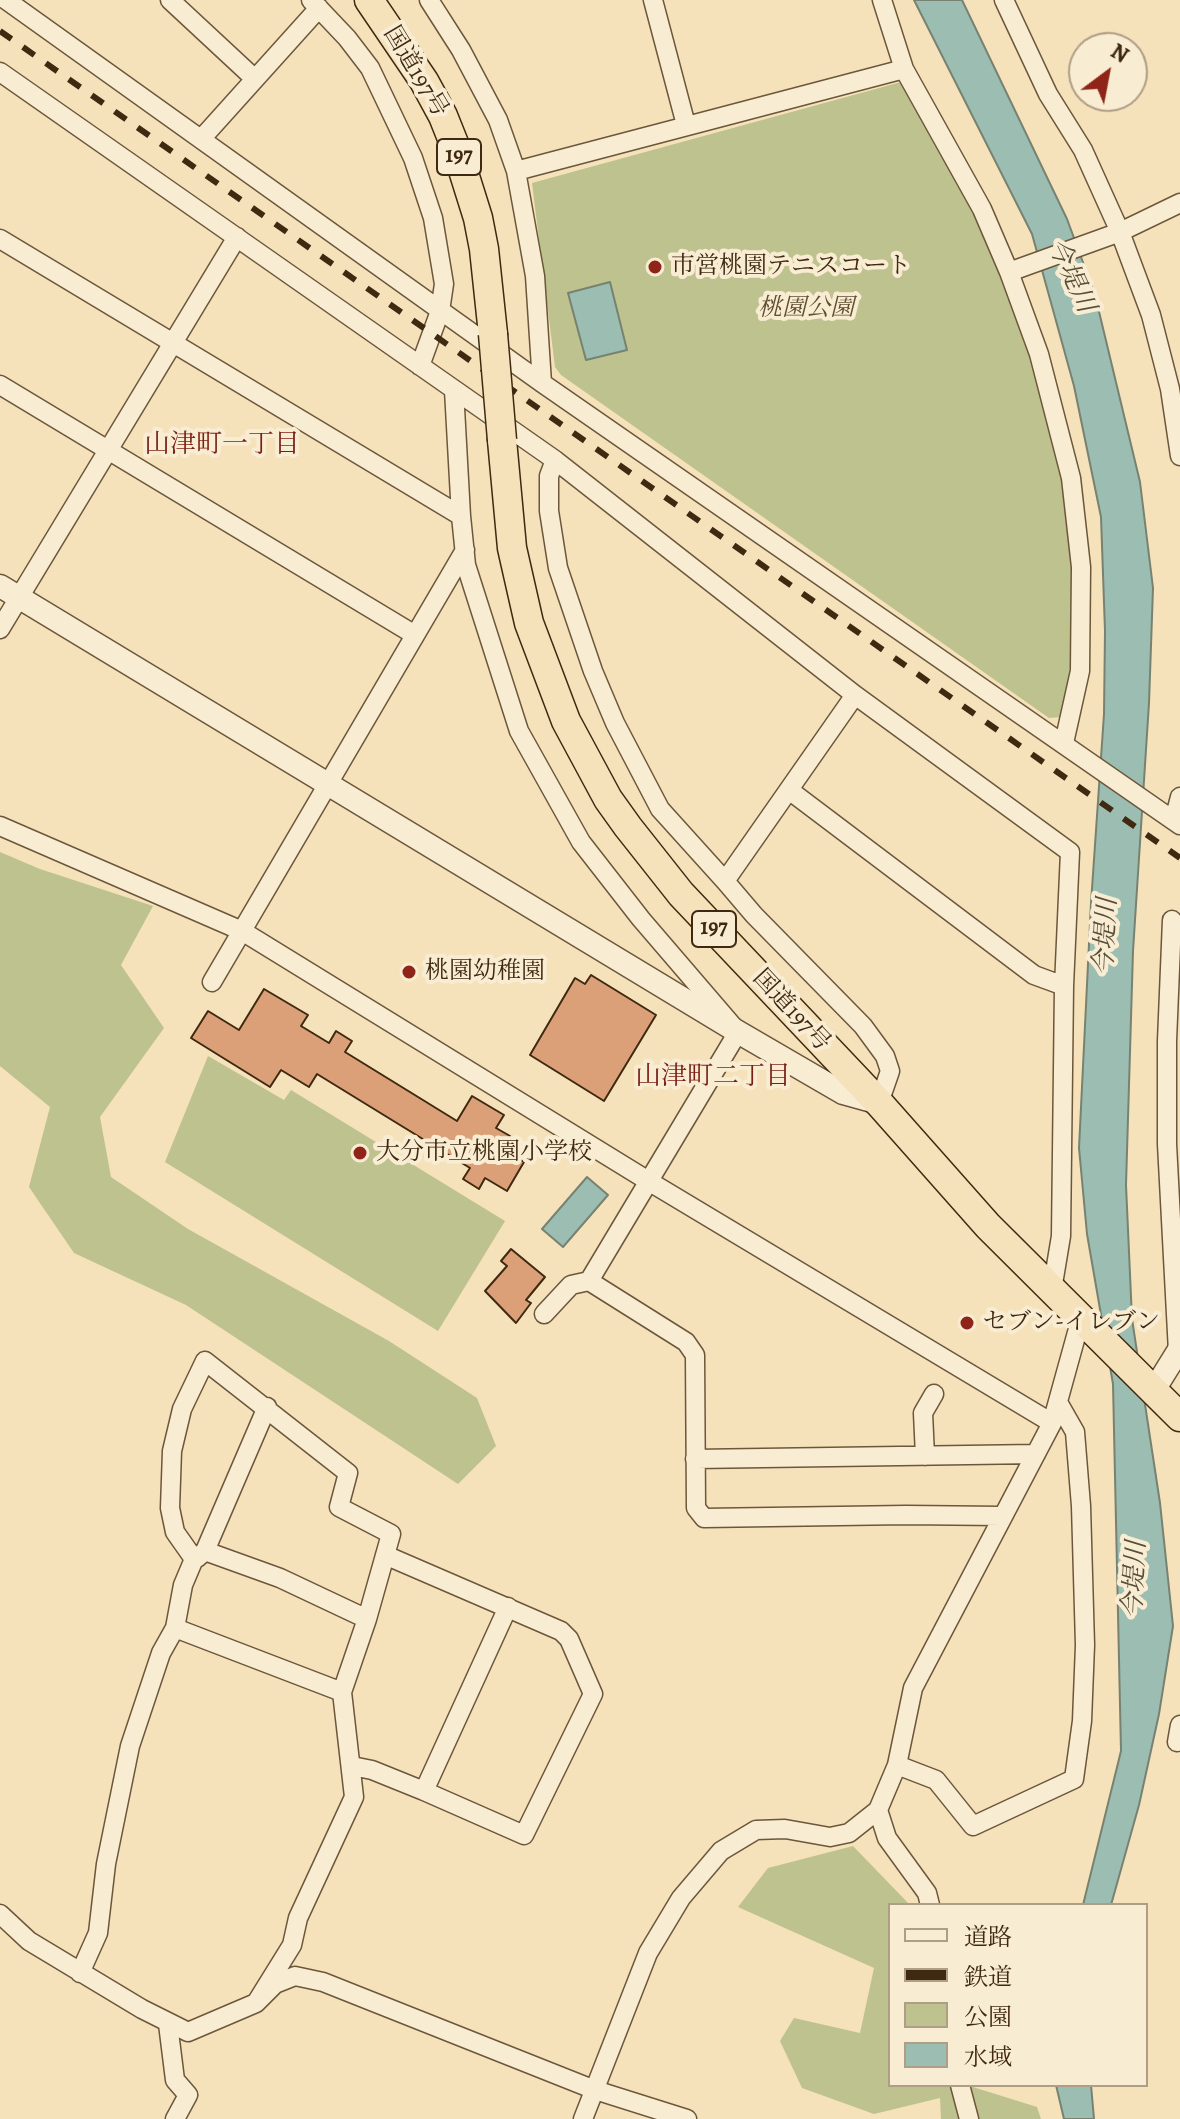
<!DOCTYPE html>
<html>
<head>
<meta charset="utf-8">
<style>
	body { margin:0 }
	#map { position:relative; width:1180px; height:2119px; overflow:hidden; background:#f5e1ba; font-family:Alegreya,"Noto Serif JP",serif }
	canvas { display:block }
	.legend { position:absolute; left:888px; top:1903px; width:260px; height:184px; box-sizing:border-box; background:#f8ecd2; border:2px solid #ae9e85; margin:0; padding:10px 14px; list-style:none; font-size:24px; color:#3f2911 }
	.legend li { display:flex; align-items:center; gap:16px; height:40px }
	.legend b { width:40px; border:2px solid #ae9e85 }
	.north { position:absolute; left:1068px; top:32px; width:80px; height:80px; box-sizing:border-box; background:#f8ecd2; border:2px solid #ae9e85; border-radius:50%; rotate:32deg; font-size:22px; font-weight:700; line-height:32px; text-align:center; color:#3f2911 }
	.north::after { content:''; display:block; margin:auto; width:28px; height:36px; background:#8f2418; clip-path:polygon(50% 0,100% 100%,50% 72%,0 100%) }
</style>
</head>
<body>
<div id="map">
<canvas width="1180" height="2119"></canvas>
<ul class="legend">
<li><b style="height:10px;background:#f8ecd2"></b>道路</li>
<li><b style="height:10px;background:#3f2911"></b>鉄道</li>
<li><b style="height:22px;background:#bec28e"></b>公園</li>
<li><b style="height:22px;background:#9cbdb1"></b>水域</li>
</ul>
<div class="north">N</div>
</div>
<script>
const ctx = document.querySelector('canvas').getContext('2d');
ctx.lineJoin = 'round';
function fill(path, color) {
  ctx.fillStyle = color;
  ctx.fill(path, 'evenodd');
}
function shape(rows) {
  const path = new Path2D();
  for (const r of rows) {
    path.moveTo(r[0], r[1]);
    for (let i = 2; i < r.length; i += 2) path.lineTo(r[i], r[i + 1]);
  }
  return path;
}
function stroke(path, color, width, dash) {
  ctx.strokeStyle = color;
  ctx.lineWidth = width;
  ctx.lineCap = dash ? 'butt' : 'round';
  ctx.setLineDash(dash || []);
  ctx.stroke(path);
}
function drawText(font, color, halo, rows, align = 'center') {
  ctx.font = font + ' Alegreya,"Noto Serif JP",serif';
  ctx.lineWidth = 8;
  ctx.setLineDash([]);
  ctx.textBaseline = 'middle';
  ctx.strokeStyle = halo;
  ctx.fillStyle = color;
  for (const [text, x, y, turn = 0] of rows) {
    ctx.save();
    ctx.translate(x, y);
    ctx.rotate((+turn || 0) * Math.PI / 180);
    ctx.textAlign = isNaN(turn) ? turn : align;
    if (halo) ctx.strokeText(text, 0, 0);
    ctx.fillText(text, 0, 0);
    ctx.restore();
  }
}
fill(shape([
	[901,82,982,228,1049,408,1070,522,1077,645,1063,717,1049,718,561,375,555,367,532,183],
	[0,852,40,869,153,906,121,965,164,1028,100,1117,111,1177,188,1229,389,1341,477,1398,496,1446,458,1484,186,1305,74,1253,29,1187,50,1107,0,1066],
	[208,1056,284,1100,291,1090,505,1221,438,1331,165,1162],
	[853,1846,910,1905,890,1905,890,2085,973,2085,973,2087,1037,2107,1041,2119,941,2119,940,2098,874,2114,802,2088,780,2041,794,2018,860,2033,874,1968,738,1907,768,1868]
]), '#bec28e');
const water = shape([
	[914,0,962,0,1067,219,1095,295,1140,482,1153,588,1149,703,1133,951,1126,1185,1132,1319,1160,1503,1173,1626,1159,1714,1139,1805,1111,1905,1083,1905,1121,1751,1113,1384,1087,1234,1079,1148,1091,903,1104,714,1105,631,1101,517,1074,386,1032,234,914,0],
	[610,282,627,350,586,360,568,293,610,282],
	[587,1177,608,1195,563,1247,542,1229,587,1177],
	[1056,2085,1091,2085,1094,2119,1064,2119,1056,2085]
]);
fill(water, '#9cbdb1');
stroke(water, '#778271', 2);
const building = shape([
	[591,975,656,1015,604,1101,530,1055,575,978,585,984,591,975],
	[264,989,308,1015,301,1026,329,1043,336,1031,352,1041,345,1052,457,1121,472,1096,504,1115,496,1128,510,1136,503,1149,524,1162,507,1191,485,1178,479,1189,463,1179,470,1168,317,1074,309,1087,281,1070,270,1087,191,1038,208,1011,239,1030,264,989],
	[511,1249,545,1277,526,1300,531,1303,516,1323,485,1291,507,1266,501,1261,511,1249]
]);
fill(building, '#dba077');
stroke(building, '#3f2911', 2);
const minor = shape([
	[6,0,542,383,1180,825],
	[170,0,255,79],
	[311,0,347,38,370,68,413,158,433,218,444,284,440,311,420,366],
	[429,0,461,50,498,120,516,171,535,276,542,383],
	[653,0,686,125],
	[882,0,904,69,982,209,1009,272,1039,354,1071,478,1081,567,1080,671,1064,743],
	[1004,0,1048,94,1083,150,1120,232,1151,315,1170,389,1180,456],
	[0,72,555,460,855,695,1070,852,1064,986,1061,1236,1052,1290],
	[202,138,319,8],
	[516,171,904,69],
	[0,239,461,516],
	[1009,272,1120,232,1180,203],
	[0,385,415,635],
	[454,390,461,516,466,565,519,731,581,842,641,919,738,1032,589,1281],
	[555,460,549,476,549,511,558,568,593,671,615,723,660,809,725,881,855,695],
	[0,629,237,237],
	[789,790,1034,975,1064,986],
	[1174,820,1180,797],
	[0,826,242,931,650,1182,1052,1423],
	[725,881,754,915,863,1026,885,1056,890,1071,879,1103],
	[1172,920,1167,1041,1167,1144,1178,1352],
	[212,982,465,550],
	[544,1314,571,1285,589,1281,686,1342,695,1355,696,1508,704,1518,906,1515,1001,1516],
	[925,1456,923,1413,934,1394],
	[695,1459,1036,1454],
	[205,1551,280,1578,367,1619],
	[197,1558,205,1551,267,1407],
	[1177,1742,1180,1725],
	[897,1765,936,1780,973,1826,1074,1779,1082,1721,1085,1645,1081,1506,1075,1432,1059,1404],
	[352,1766,372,1770,424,1791,524,1835,593,1694,569,1639,561,1631,385,1555],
	[424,1791,508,1607],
	[878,1810,887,1838,927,1893,930,1905],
	[0,1914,29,1941,142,2009,188,2032,256,2003,275,1984,295,1976,323,1982,595,2090,687,2119],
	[80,1973,98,1933,106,1864,130,1746,161,1653,175,1628],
	[256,2003,292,1945,298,1918,354,1797,342,1692,367,1619,391,1534,339,1507,348,1473,205,1361,182,1409,172,1451,170,1508,175,1532,194,1559,183,1585,175,1628,342,1692],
	[168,2024,175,2080,188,2095,175,2119],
	[960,2085,969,2119],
	[583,2119,648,1953,681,1898,721,1851,756,1830,785,1829,830,1837,849,1833,878,1810,897,1765,913,1688,1052,1423,1081,1318]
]);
const tertiary = shape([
	[0,586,738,1032,843,1093,879,1103],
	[1154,1390,1180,1348]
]);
const trunk = shape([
	[369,0,424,81,443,116,457,151,478,218,484,249,493,334],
	[502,440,512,548,529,623,566,721,608,799,628,827,681,894,879,1103,988,1226,1180,1417]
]);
stroke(minor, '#6c573b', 21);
stroke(tertiary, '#6c573b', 25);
stroke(trunk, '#3f2911', 31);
stroke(minor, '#f8ecd2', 18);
stroke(tertiary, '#f8ecd2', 22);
stroke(trunk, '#f5e1ba', 28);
stroke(shape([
	[0,31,1180,858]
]), '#3f2911', 6, [14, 14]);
const trunkBridge = shape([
	[493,334,502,440]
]);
stroke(trunkBridge, '#3f2911', 31, []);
stroke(trunkBridge, '#f5e1ba', 28);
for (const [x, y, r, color] of [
	[655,267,8,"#8f2418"],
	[409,972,8,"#8f2418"],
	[360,1153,8,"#8f2418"],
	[967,1323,8,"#8f2418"]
]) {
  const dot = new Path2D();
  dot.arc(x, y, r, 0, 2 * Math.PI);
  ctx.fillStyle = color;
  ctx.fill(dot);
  stroke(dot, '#f8ecd2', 3);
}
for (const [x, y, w] of [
	[459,157,44],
	[714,929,44]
]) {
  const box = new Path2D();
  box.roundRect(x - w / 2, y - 18, w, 36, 6);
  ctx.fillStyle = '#f8ecd2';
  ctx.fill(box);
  stroke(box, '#3f2911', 2);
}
drawText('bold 22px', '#3f2911', null, [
	["197",459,157],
	["197",714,929]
]);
drawText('24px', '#3f2911', '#f8ecd2', [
	["国道197号",415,72,59],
	["国道197号",791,1011,47]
]);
drawText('24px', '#3f2911', '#f8ecd2', [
	["市営桃園テニスコート",671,267],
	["桃園幼稚園",425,972],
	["大分市立桃園小学校",376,1153],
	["セブン-イレブン",983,1323]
], 'left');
drawText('italic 24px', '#5f4f30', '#f8ecd2', [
	["桃園公園",806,309]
]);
drawText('italic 26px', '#564e39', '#f8ecd2', [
	["今堤川",1070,276,65],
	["今堤川",1107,937,-87],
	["今堤川",1136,1580,-87]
]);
drawText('26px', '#7a1f14', '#f8ecd2', [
	["山津町一丁目",222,446],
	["山津町二丁目",713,1078]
]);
</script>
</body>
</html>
